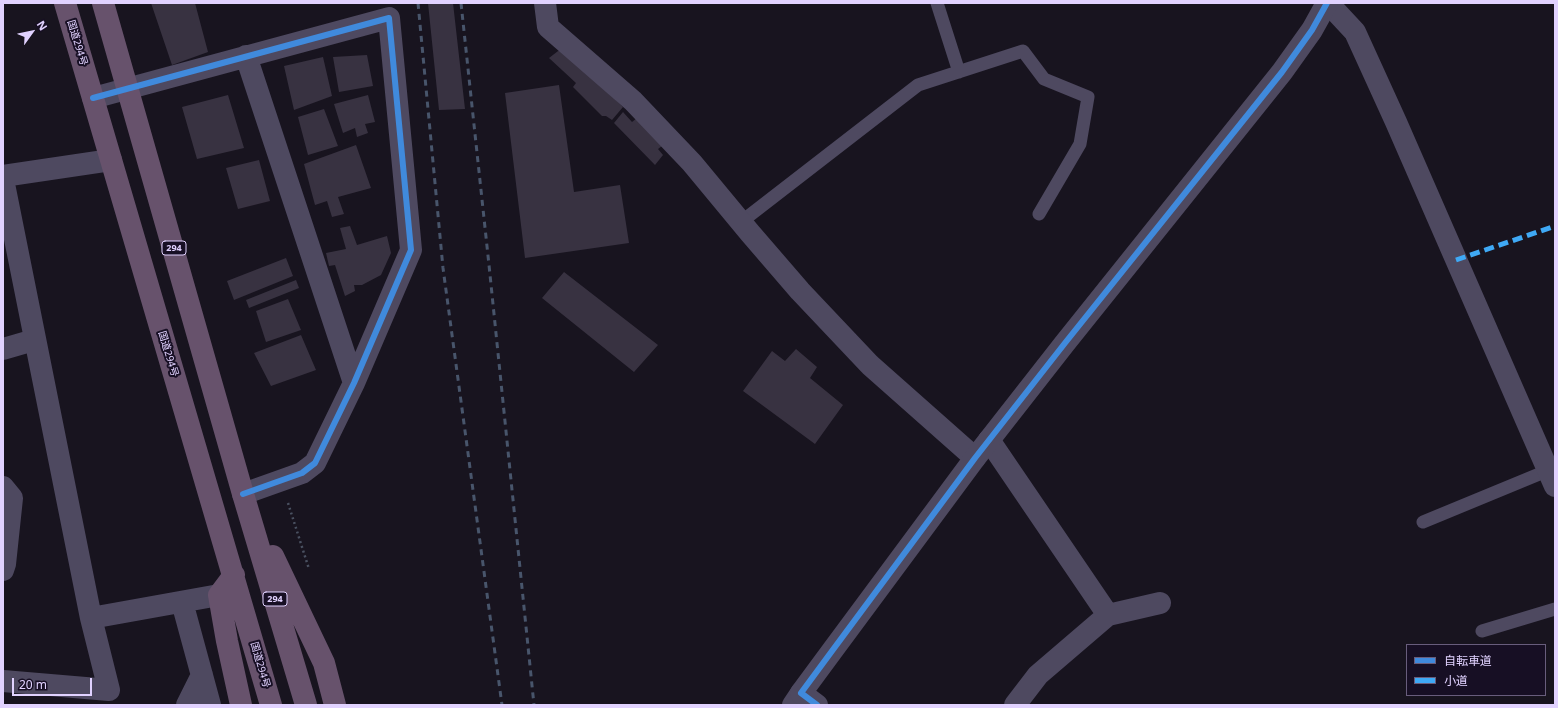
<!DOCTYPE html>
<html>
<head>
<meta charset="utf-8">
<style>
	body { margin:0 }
	#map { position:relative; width:1558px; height:708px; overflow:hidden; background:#18141f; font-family:"Noto Sans","Noto Sans JP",sans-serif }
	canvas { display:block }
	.frame { position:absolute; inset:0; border:4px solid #e1d2ff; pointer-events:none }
	.legend { position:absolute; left:1406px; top:644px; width:140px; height:52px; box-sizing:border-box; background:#170f24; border:1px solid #685d7c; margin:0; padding:5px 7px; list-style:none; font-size:12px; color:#e1d2ff }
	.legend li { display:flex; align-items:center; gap:8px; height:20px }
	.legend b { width:20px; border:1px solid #685d7c }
	.north { position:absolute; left:12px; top:12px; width:40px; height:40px; -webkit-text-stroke:3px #170f24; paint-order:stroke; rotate:57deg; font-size:11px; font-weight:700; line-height:16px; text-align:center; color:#e1d2ff }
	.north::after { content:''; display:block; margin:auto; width:14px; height:18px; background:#e1d2ff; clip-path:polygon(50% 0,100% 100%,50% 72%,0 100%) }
	.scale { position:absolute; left:12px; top:678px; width:80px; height:18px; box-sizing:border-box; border:2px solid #e1d2ff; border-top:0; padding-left:5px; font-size:12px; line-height:14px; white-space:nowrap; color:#e1d2ff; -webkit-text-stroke:3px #170f24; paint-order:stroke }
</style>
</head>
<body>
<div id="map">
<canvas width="1558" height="708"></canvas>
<div class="frame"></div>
<ul class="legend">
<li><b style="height:5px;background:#408adc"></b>自転車道</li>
<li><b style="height:5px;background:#3fa9f5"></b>小道</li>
</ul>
<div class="north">N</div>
<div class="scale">20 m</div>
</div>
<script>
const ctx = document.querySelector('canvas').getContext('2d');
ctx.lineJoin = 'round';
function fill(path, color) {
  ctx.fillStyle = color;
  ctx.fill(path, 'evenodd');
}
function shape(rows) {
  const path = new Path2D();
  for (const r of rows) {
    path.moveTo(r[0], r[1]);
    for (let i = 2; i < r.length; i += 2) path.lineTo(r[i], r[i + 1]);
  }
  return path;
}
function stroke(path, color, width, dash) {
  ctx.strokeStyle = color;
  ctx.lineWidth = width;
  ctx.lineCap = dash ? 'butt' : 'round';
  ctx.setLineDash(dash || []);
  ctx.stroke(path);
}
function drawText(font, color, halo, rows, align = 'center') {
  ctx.font = font + ' "Noto Sans","Noto Sans JP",sans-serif';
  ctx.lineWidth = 4;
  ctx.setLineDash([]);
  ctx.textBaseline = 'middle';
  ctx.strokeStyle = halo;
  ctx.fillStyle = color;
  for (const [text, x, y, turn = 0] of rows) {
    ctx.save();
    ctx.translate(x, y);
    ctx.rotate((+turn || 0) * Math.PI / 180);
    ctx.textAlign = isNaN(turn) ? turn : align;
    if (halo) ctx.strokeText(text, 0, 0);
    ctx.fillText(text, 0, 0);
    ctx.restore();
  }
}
fill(shape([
	[151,3,195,3,208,52,172,65],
	[428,3,453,3,465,109,439,110],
	[562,48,623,107,612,120,606,116,602,116,573,87,576,83,549,58],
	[367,55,373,86,339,92,333,57],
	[323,57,332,96,294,110,284,66],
	[559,85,574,192,620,185,629,243,525,258,505,93],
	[228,95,244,148,197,159,182,107],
	[368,95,375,122,365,124,368,133,357,137,355,128,343,133,334,104],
	[324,109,338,146,308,155,298,117],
	[623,112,632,122,637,118,662,146,658,149,663,155,655,165,614,123],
	[356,145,371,188,338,197,344,214,332,217,327,201,315,205,304,164],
	[259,160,270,201,238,209,226,168],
	[350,226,357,245,387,236,391,253,381,275,362,285,354,285,355,291,345,296,335,265,329,266,326,253,346,249,340,228],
	[286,258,293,276,234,300,227,281],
	[564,272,658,345,634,372,542,298],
	[296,280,299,288,249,308,246,300],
	[288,299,301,330,266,342,256,311],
	[301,335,316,370,271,386,254,353],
	[796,349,817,367,810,378,843,405,815,444,743,391,772,351,785,361]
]), '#383241');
stroke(shape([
	[288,503,309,569]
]), '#4a5161', 2.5, [2, 3]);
stroke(shape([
	[937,3,959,72],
	[741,222,918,85,1023,51,1044,79,1088,97,1080,144,1039,214],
	[1423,522,1549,470],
	[1482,631,1555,609]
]), '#4e4960', 13);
stroke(shape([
	[545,3,548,27,633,101,692,163,750,233,800,291,870,365,975,458],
	[1328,3,1355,32,1396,122,1555,486],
	[246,56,354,383],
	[93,98,389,18,411,250,354,383,315,463,302,473,243,494],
	[3,176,111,160],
	[3,179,91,618,219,595],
	[3,349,34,340],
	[989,440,1108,615,1160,603],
	[3,487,12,498,5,564,3,570],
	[182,602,210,705],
	[3,681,109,690,91,618],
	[187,705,202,675],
	[793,705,801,693],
	[1015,705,1038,675,1108,615]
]), '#4e4960', 22);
stroke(shape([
	[817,705,801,693,832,651,975,458,1065,343,1282,72,1312,30,1327,3]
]), '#4e4960', 22);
stroke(shape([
	[65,3,271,705],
	[103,3,243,494,306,705],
	[273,556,324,663,335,705],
	[234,575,219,595,227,641,241,705]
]), '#67526c', 22);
stroke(shape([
	[418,3,443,268,502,705],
	[461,3,489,265,534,705]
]), '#48556b', 3, [6, 5]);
stroke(shape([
	[1456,260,1555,226]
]), '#3fa9f5', 5, [10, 5]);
stroke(shape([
	[93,98,389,18,411,250,354,383,315,463,302,473,243,494],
	[817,705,801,693,832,651,975,458,1065,343,1282,72,1312,30,1327,3]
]), '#408adc', 6);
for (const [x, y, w] of [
	[174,248,24],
	[275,599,24]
]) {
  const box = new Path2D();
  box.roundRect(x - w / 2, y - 7, w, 14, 3);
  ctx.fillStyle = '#170f24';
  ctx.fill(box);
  stroke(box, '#e1d2ff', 1);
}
drawText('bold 9px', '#e1d2ff', null, [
	["294",174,248],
	["294",275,599]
]);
drawText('10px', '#e1d2ff', '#170f24', [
	["国道294号",77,43,73],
	["国道294号",168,354,73],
	["国道294号",260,665,74]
]);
</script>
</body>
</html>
